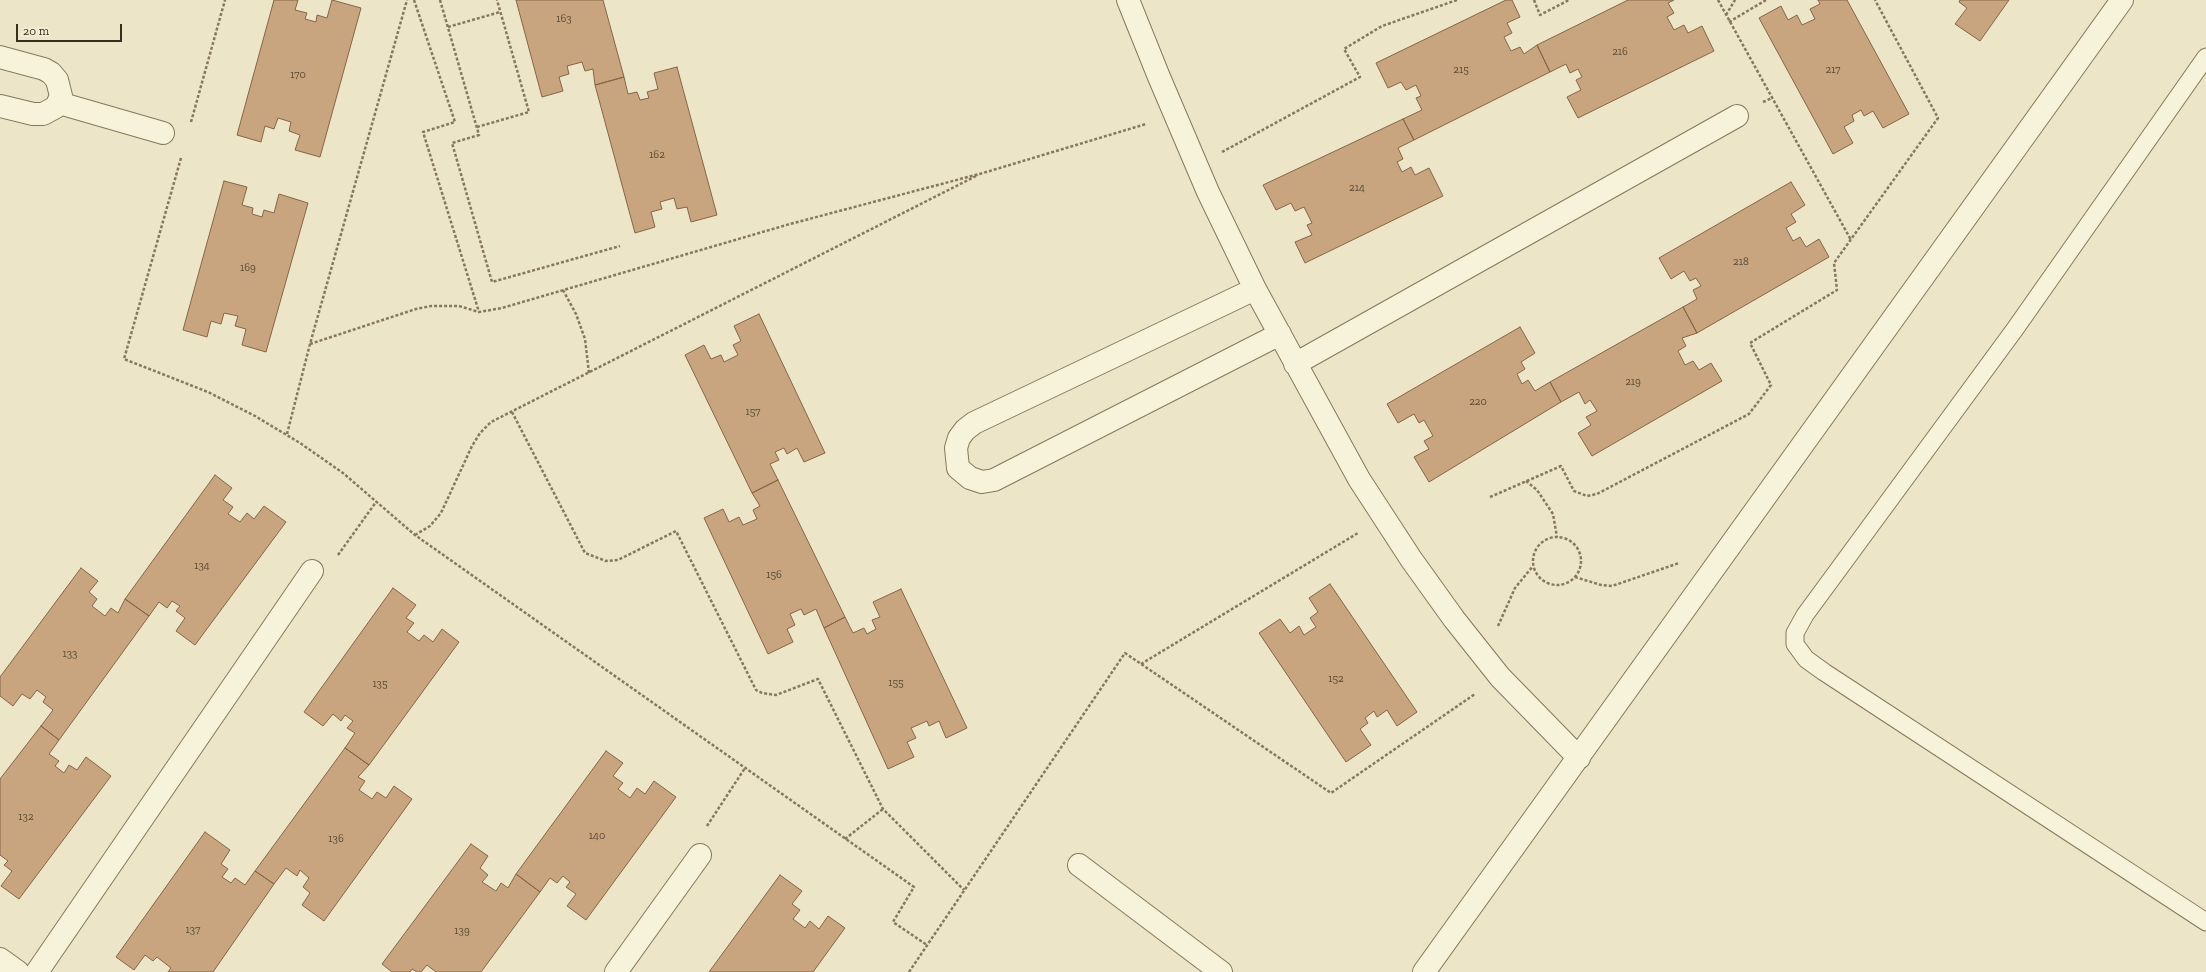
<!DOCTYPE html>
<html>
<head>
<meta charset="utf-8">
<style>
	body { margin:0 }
	#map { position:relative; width:2206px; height:972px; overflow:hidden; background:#ece5c7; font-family:"Zilla Slab",serif }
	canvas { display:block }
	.scale { position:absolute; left:16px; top:24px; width:106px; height:18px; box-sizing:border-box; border:2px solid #382e20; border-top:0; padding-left:5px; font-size:12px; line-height:14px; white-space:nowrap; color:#382e20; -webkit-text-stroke:3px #f4eed6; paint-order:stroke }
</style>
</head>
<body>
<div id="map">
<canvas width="2206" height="972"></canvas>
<div class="scale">20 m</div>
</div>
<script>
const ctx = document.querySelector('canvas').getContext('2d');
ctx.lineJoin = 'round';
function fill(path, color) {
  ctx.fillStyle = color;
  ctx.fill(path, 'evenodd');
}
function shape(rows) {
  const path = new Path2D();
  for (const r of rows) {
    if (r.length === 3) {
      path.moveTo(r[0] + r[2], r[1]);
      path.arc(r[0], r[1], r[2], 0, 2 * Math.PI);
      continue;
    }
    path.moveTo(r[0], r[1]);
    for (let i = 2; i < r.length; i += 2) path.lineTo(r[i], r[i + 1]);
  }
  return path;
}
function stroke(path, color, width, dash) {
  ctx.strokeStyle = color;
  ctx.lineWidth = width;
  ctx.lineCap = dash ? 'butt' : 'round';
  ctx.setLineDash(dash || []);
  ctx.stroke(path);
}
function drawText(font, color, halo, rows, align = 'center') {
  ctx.font = font + ' "Zilla Slab",serif';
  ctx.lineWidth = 3;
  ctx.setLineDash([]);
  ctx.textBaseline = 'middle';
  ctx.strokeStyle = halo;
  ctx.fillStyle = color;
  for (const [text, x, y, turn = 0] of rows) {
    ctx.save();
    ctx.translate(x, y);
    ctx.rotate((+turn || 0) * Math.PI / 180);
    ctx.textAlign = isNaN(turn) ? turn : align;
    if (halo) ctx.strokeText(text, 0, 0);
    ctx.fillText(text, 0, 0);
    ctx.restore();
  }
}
const building = shape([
	[274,0,298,0,295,10,307,13,305,19,316,22,317,15,327,18,332,0,361,8,320,157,295,150,300,135,289,131,291,122,278,118,274,129,265,126,261,142,237,135,274,0],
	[516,0,603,0,624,77,595,85,593,69,585,71,582,62,567,66,569,74,559,77,563,91,542,97,516,0],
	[1506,0,1512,0,1520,17,1507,23,1512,33,1504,37,1511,51,1520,47,1524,54,1537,45,1550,72,1414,140,1403,119,1422,110,1416,98,1421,96,1416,85,1406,90,1401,82,1388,88,1376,63,1506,0],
	[1628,0,1674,0,1668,3,1674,13,1667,17,1674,30,1684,25,1688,33,1702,26,1714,51,1578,118,1567,97,1581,90,1576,80,1582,77,1578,69,1570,73,1566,64,1550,72,1537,45,1628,0],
	[1818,0,1847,0,1909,114,1883,128,1873,111,1864,116,1861,110,1852,115,1854,121,1844,127,1853,143,1833,154,1759,18,1781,6,1788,20,1797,15,1802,25,1815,19,1810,9,1820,4,1818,0],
	[1960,0,2009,0,1980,41,1955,24,1967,8,1959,2,1960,0],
	[677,67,717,215,691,222,687,207,677,209,674,198,660,202,662,209,651,212,655,227,635,233,595,85,624,77,628,94,637,92,640,100,649,98,647,92,658,89,654,73,677,67],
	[1403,119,1414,140,1398,148,1403,159,1397,162,1402,172,1411,167,1415,175,1429,168,1443,196,1305,263,1295,242,1312,235,1307,225,1312,223,1304,207,1295,211,1291,203,1276,210,1263,185,1403,119],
	[224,181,247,187,242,205,253,208,252,214,262,217,264,210,274,213,279,194,308,203,266,352,242,345,246,329,235,326,238,316,224,313,221,324,211,321,207,337,183,330,224,181],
	[1791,182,1805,205,1791,214,1796,222,1786,228,1793,241,1800,237,1806,247,1819,239,1829,257,1697,333,1683,307,1697,299,1693,290,1701,286,1696,278,1690,281,1684,271,1671,279,1659,258,1791,182],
	[1683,307,1697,333,1682,338,1686,346,1678,351,1685,365,1693,361,1699,370,1711,363,1722,381,1592,456,1578,433,1591,425,1586,417,1597,411,1590,400,1585,404,1579,392,1561,402,1550,382,1683,307],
	[759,314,825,453,804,462,797,448,787,454,784,448,775,452,779,460,770,464,778,480,752,493,685,355,704,345,711,359,721,355,724,362,738,355,733,345,741,341,734,326,759,314],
	[1520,327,1535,353,1521,362,1525,369,1517,374,1522,384,1528,380,1535,391,1550,382,1561,402,1429,482,1414,457,1429,449,1424,441,1433,436,1424,420,1419,423,1414,414,1398,423,1387,404,1520,327],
	[215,475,232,488,223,500,233,507,228,514,240,522,247,513,254,519,264,506,286,522,195,645,176,631,185,618,176,611,180,606,172,601,167,608,159,602,149,616,125,599,215,475],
	[778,480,845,617,824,628,816,609,804,615,801,609,790,614,795,625,787,629,793,642,768,654,704,518,723,509,729,522,739,517,743,525,757,519,753,510,760,506,752,493,778,480],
	[81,568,98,581,89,592,97,599,92,606,105,616,111,608,118,613,125,599,149,616,59,740,41,726,53,710,43,702,46,697,37,690,30,699,22,694,13,706,0,696,0,677,81,568],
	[1330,584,1417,712,1397,726,1387,710,1377,717,1374,711,1365,718,1368,723,1360,729,1371,745,1346,762,1259,633,1280,619,1290,633,1299,626,1304,635,1316,627,1310,618,1318,612,1309,598,1330,584],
	[393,588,416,605,406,618,414,623,407,632,419,641,424,635,433,642,442,629,459,642,369,765,345,748,355,733,347,728,353,721,345,715,341,721,333,714,323,726,304,712,393,588],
	[901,589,967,728,946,738,939,721,929,726,927,721,911,728,916,738,907,742,914,757,888,769,824,628,845,617,853,633,864,628,867,634,876,629,872,620,880,617,873,602,901,589],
	[41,726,59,740,49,754,59,761,55,766,64,773,69,765,77,770,86,757,111,776,19,899,1,886,12,871,4,865,8,861,0,855,0,779,41,726],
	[345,748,369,765,358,777,365,781,359,790,372,799,377,792,386,798,394,786,412,799,324,921,302,905,310,893,303,887,309,878,300,870,297,876,286,868,274,884,255,871,345,748],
	[606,751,623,763,613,776,623,783,618,789,630,798,637,788,645,794,654,781,676,797,586,920,567,906,576,894,566,887,570,882,563,876,557,883,550,878,540,892,516,874,606,751],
	[205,832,230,850,221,864,228,869,222,877,231,883,235,878,245,885,255,871,274,884,213,972,168,972,171,968,157,957,153,961,145,955,134,970,116,957,205,832],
	[471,844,488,856,480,868,488,875,482,882,496,891,501,883,508,888,516,874,540,892,481,972,436,972,427,965,421,972,417,972,412,969,410,972,392,972,382,964,471,844],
	[780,875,802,891,792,904,800,910,793,919,805,928,810,921,819,929,828,916,845,928,813,972,709,972,780,875]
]);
fill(building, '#c8a57f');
stroke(building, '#856544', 1);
const service = shape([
	[2206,57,2015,329,1805,615,1795,633,1795,644,1806,659,1824,672,2206,922]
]);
const minor = shape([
	[1128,0,1159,77,1208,192,1255,289,1359,479,1411,559,1454,619,1500,677,1579,758],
	[0,57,44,69,51,73,57,80,61,96,56,107,43,114,33,114,0,106],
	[59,103,163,133],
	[1255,289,974,423,965,430,959,438,956,448,958,468,970,478,982,482,994,480,1280,334],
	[1295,364,1737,116],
	[1079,865,1221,972],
	[0,959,18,972],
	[37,972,312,571],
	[616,972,700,855],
	[1424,972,2122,0]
]);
stroke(service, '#87785d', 19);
stroke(minor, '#87785d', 24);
stroke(shape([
	[414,0,455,122,423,132,479,312],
	[440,0,479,135,452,143,492,282,620,246],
	[1534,0,1540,15,1569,0],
	[1718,0,1851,240],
	[1726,15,1735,0],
	[1729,22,1766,0],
	[448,27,500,12],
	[1763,102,1772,98],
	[191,122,225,0],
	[477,127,529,112,497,0],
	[1222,152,1360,77,1344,49,1382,26,1457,0],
	[181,158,124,359,208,392,255,416,300,443,343,473,415,535,914,887,893,922,927,945],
	[563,290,576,314,585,339,589,373],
	[310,344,416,309,431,306,459,306,479,312,502,308,790,224,983,173,1146,124],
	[512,412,585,553,606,561,618,560,676,531,756,690,762,693,776,695,818,679,883,809,964,890],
	[287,434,310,344,407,0],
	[1526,481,1537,490,1553,514,1557,537],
	[1490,497,1561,466,1574,491,1587,496,1597,494,1749,414,1771,385,1750,343,1837,290,1834,263,1938,118,1875,0],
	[415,535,430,526,441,513,472,446,480,433,491,422,978,175],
	[1557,561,24],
	[338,555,376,502],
	[1575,577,1601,585,1612,586,1679,563],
	[1498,626,1515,588,1533,566],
	[1141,664,1358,533],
	[707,826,745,768],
	[845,839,883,809],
	[909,972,1125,653,1331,793,1475,694]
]), '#87785d', 2.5, [3, 2]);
stroke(service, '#f7f2da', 17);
stroke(minor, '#f7f2da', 22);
drawText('11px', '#5c4c38', null, [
	["163",564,19],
	["216",1620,52],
	["215",1461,70],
	["217",1833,70],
	["170",298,75],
	["162",657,155],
	["214",1357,188],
	["218",1741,262],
	["169",248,268],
	["219",1633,382],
	["220",1478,402],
	["157",753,412],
	["134",202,566],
	["156",774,575],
	["133",70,654],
	["152",1336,679],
	["155",896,683],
	["135",380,684],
	["132",26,817],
	["140",597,836],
	["136",336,839],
	["137",193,930],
	["139",462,931]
]);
</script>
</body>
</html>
